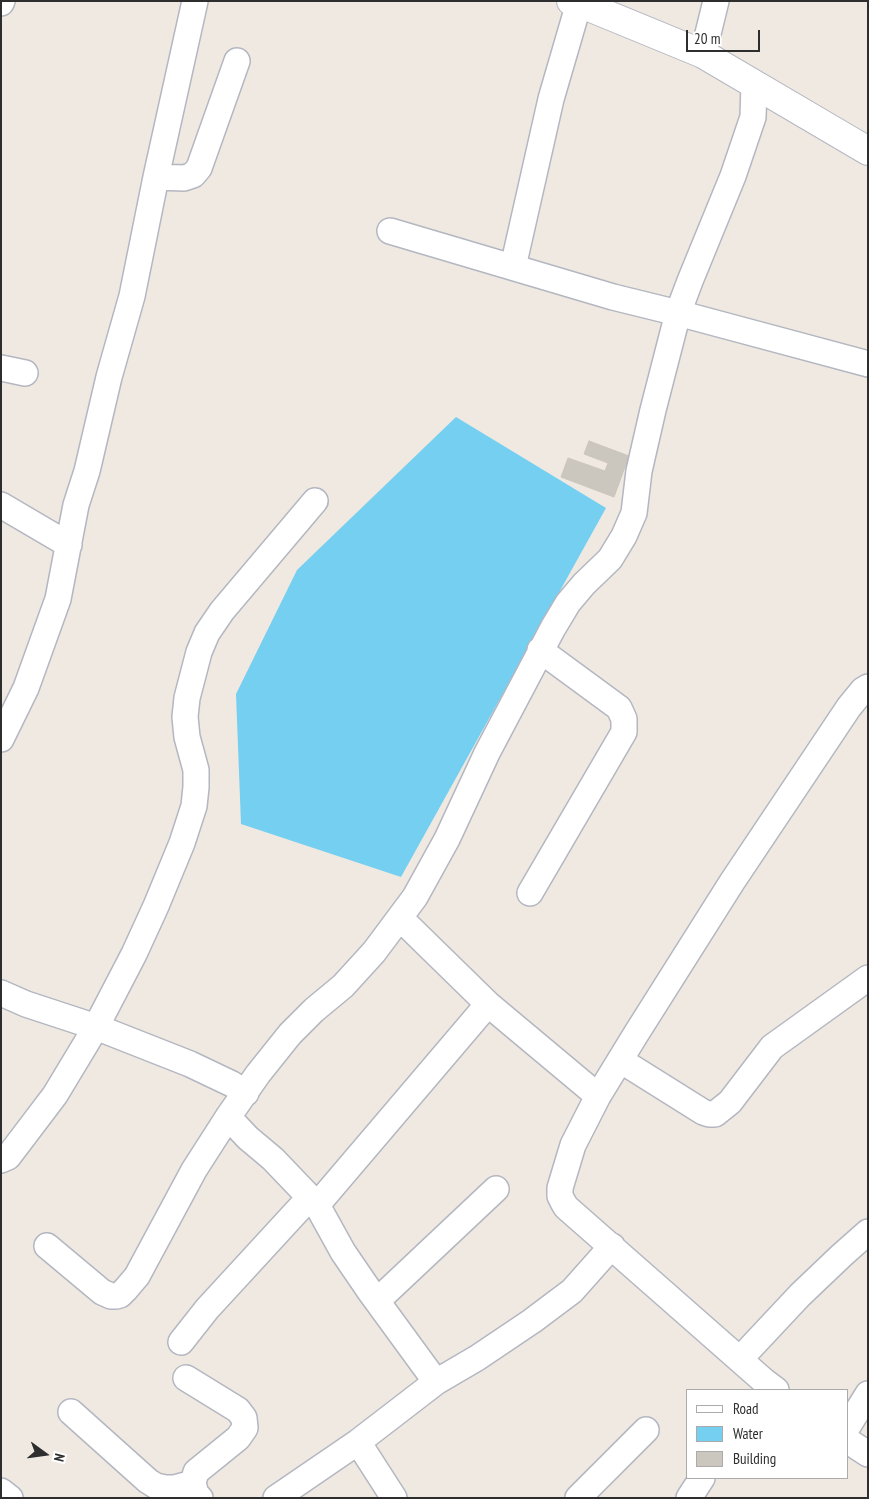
<!DOCTYPE html>
<html>
<head>
<meta charset="utf-8">
<style>
	body { margin:0 }
	#map { position:relative; width:869px; height:1499px; overflow:hidden; background:#efe9e1; font-family:"PT Sans Narrow",sans-serif }
	canvas { display:block }
	.frame { position:absolute; inset:0; border:2px solid #2e2e2e; pointer-events:none }
	.legend { position:absolute; left:686px; top:1389px; width:162px; height:90px; box-sizing:border-box; background:#fff; border:1px solid #ababab; margin:0; padding:6px 9px; list-style:none; font-size:15px; color:#2e2e2e }
	.legend li { display:flex; align-items:center; gap:10px; height:25px }
	.legend b { width:25px; border:1px solid #ababab }
	.north { position:absolute; left:20px; top:1429px; width:50px; height:50px; -webkit-text-stroke:4px #fff; paint-order:stroke; rotate:104deg; font-size:14px; font-weight:700; line-height:20px; text-align:center; color:#2e2e2e }
	.north::after { content:''; display:block; margin:auto; width:18px; height:22px; background:#2e2e2e; clip-path:polygon(50% 0,100% 100%,50% 72%,0 100%) }
	.scale { position:absolute; left:686px; top:30px; width:74px; height:22px; box-sizing:border-box; border:2px solid #2e2e2e; border-top:0; padding-left:6px; font-size:15px; line-height:18px; white-space:nowrap; color:#2e2e2e; -webkit-text-stroke:4px #fff; paint-order:stroke }
</style>
</head>
<body>
<div id="map">
<canvas width="869" height="1499"></canvas>
<div class="frame"></div>
<ul class="legend">
<li><b style="height:6px;background:#fff"></b>Road</li>
<li><b style="height:14px;background:#75cff0"></b>Water</li>
<li><b style="height:14px;background:#cbc7bf"></b>Building</li>
</ul>
<div class="north">N</div>
<div class="scale">20 m</div>
</div>
<script>
const ctx = document.querySelector('canvas').getContext('2d');
ctx.lineJoin = 'round';
function fill(path, color) {
  ctx.fillStyle = color;
  ctx.fill(path, 'evenodd');
}
function shape(rows) {
  const path = new Path2D();
  for (const r of rows) {
    path.moveTo(r[0], r[1]);
    for (let i = 2; i < r.length; i += 2) path.lineTo(r[i], r[i + 1]);
  }
  return path;
}
function stroke(path, color, width, dash) {
  ctx.strokeStyle = color;
  ctx.lineWidth = width;
  ctx.lineCap = dash ? 'butt' : 'round';
  ctx.setLineDash(dash || []);
  ctx.stroke(path);
}
fill(shape([
	[456,417,606,508,401,877,241,824,236,694,297,570]
]), '#75cff0');
const building = shape([
	[589,441,629,456,614,497,561,477,568,458,605,471,608,463,584,454,589,441]
]);
fill(building, '#cbc7bf');
stroke(building, '#cbc5ba', 1);
const street = shape([
	[1,3,2,1],
	[703,54,716,1],
	[156,177,184,178,193,175,199,168,237,61],
	[390,231,613,297,678,313,868,364],
	[513,267,551,99,579,3],
	[1,368,25,373],
	[1,505,69,545],
	[1,739,26,688,58,599,76,505,87,471,109,377,132,296,156,177,195,1],
	[530,893,624,732,624,719,619,708,540,650],
	[400,918,488,1004,598,1096],
	[1,993,26,1004,96,1027,190,1064,232,1084,246,1093],
	[620,1060,703,1112,709,1114,715,1114,730,1102,772,1047,868,978],
	[228,1117,248,1138,273,1159,317,1205,343,1252,371,1293,436,1382],
	[1,1160,8,1157,55,1095,96,1027,134,954,156,906,182,843,194,806,196,787,196,770,187,737,185,717,187,698,199,652,207,633,222,611,315,501],
	[317,1205,488,1004],
	[47,1246,102,1292,111,1296,116,1296,120,1295,126,1289,137,1276,194,1170,228,1117,258,1074,290,1034,314,1010,343,986,374,952,415,897,447,839,487,753,553,628,568,603,584,584,610,559,624,536,634,513,639,471,653,410,678,313,690,281,733,176,753,117,754,84],
	[377,1301,496,1189],
	[181,1342,207,1309,310,1197],
	[740,1359,800,1295,842,1255,868,1232],
	[186,1378,238,1410,244,1418,245,1428,238,1438,196,1472,193,1483,196,1494,200,1498],
	[776,1390,764,1381,566,1207,563,1202,560,1196,560,1188,573,1145,598,1096,636,1034,732,882,849,707,863,690,868,687],
	[71,1412,148,1481,156,1486,165,1488,174,1488,193,1483],
	[848,1426,868,1394],
	[848,1441,868,1454],
	[358,1442,394,1498],
	[1,1491,10,1498],
	[276,1498,358,1442,436,1382,477,1358,532,1321,572,1291,612,1246],
	[578,1498,646,1430],
	[689,1498,702,1478]
]);
const secondary = shape([
	[571,1,579,3,703,54,868,151]
]);
stroke(street, '#b4b7c1', 28);
stroke(secondary, '#b4b7c1', 30);
stroke(street, '#fff', 25);
stroke(secondary, '#fff', 28);
</script>
</body>
</html>
